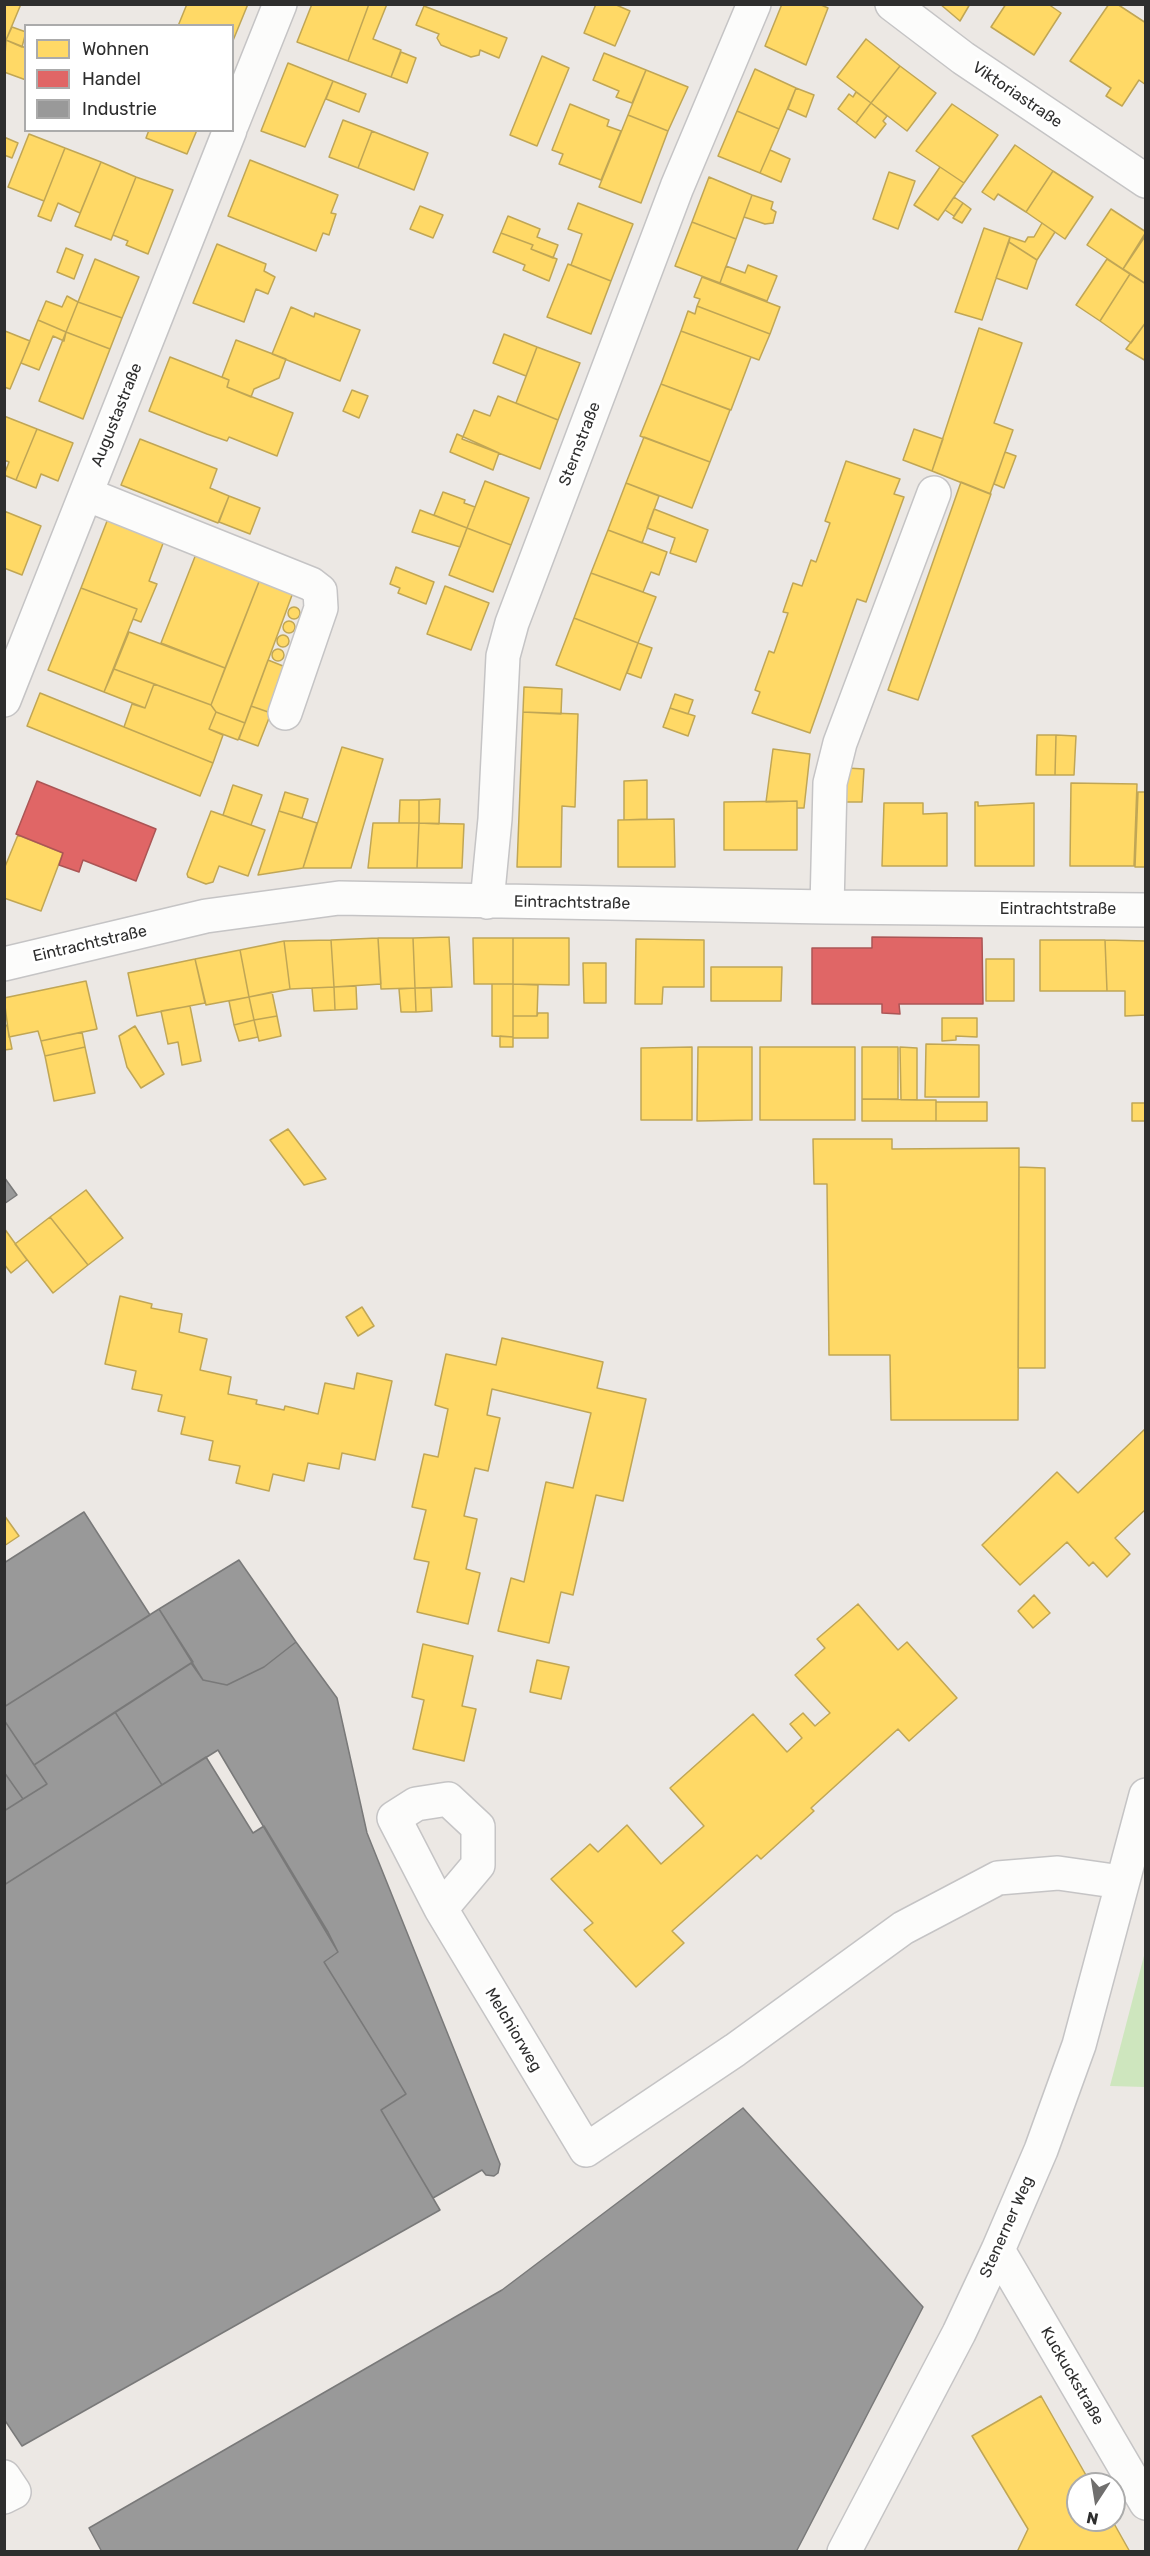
<!DOCTYPE html>
<html>
<head>
<meta charset="utf-8">
<style>
	body { margin:0 }
	#map { position:relative; width:1150px; height:2556px; overflow:hidden; background:#ece8e4; font-family:Rubik,sans-serif }
	canvas { display:block }
	.frame { position:absolute; inset:0; border:6px solid #2e2e2e; pointer-events:none }
	.legend { position:absolute; left:24px; top:24px; width:210px; height:108px; box-sizing:border-box; background:#fff; border:2px solid #ababab; margin:0; padding:8px 10px; list-style:none; font-size:18px; color:#2e2e2e }
	.legend li { display:flex; align-items:center; gap:12px; height:30px }
	.legend b { width:30px; border:2px solid #ababab }
	.north { position:absolute; left:1066px; top:2472px; width:60px; height:60px; box-sizing:border-box; background:#fff; border:2px solid #ababab; border-radius:50%; rotate:192deg; font-size:16px; font-weight:700; line-height:24px; text-align:center; color:#2e2e2e }
	.north::after { content:''; display:block; margin:auto; width:21px; height:27px; background:#706f6e; clip-path:polygon(50% 0,100% 100%,50% 72%,0 100%) }
</style>
</head>
<body>
<div id="map">
<canvas width="1150" height="2556"></canvas>
<div class="frame"></div>
<ul class="legend">
<li><b style="height:16px;background:#ffd966"></b>Wohnen</li>
<li><b style="height:16px;background:#e06666"></b>Handel</li>
<li><b style="height:16px;background:#999"></b>Industrie</li>
</ul>
<div class="north">N</div>
</div>
<script>
const ctx = document.querySelector('canvas').getContext('2d');
ctx.lineJoin = 'round';
function fill(path, color) {
  ctx.fillStyle = color;
  ctx.fill(path, 'evenodd');
}
function shape(rows) {
  const path = new Path2D();
  for (const r of rows) {
    if (r.length === 3) {
      path.moveTo(r[0] + r[2], r[1]);
      path.arc(r[0], r[1], r[2], 0, 2 * Math.PI);
      continue;
    }
    path.moveTo(r[0], r[1]);
    for (let i = 2; i < r.length; i += 2) path.lineTo(r[i], r[i + 1]);
  }
  return path;
}
function stroke(path, color, width, dash) {
  ctx.strokeStyle = color;
  ctx.lineWidth = width;
  ctx.lineCap = dash ? 'butt' : 'round';
  ctx.setLineDash(dash || []);
  ctx.stroke(path);
}
function drawText(font, color, halo, rows, align = 'center') {
  ctx.font = font + ' Rubik,sans-serif';
  ctx.lineWidth = 6;
  ctx.setLineDash([]);
  ctx.textBaseline = 'middle';
  ctx.strokeStyle = halo;
  ctx.fillStyle = color;
  for (const [text, x, y, turn = 0] of rows) {
    ctx.save();
    ctx.translate(x, y);
    ctx.rotate((+turn || 0) * Math.PI / 180);
    ctx.textAlign = isNaN(turn) ? turn : align;
    if (halo) ctx.strokeText(text, 0, 0);
    ctx.fillText(text, 0, 0);
    ctx.restore();
  }
}
fill(shape([
	[1145,1952,1145,2087,1110,2086]
]), '#cee6be');
const homes = shape([
	[4,4,21,4,6,40,4,39,4,4],
	[187,4,248,4,232,43,232,26,178,26,187,4],
	[312,4,369,4,348,61,297,42,312,4],
	[369,4,387,4,373,39,401,50,391,77,348,61,369,4],
	[596,4,614,4,630,11,615,46,584,33,596,4],
	[782,4,819,4,828,8,806,65,765,46,782,4],
	[940,4,970,4,960,21,940,4],
	[1006,4,1048,4,1061,13,1034,55,991,27,1006,4],
	[1109,4,1117,4,1146,23,1146,85,1139,80,1122,106,1106,96,1111,88,1070,61,1109,4],
	[424,6,507,38,499,58,480,50,479,55,471,57,441,45,437,38,439,34,416,25,424,6],
	[12,27,26,32,22,47,6,40,12,27],
	[866,39,900,66,871,103,837,77,866,39],
	[6,40,26,48,26,80,4,72,6,40],
	[401,52,416,58,407,83,391,77,401,52],
	[604,53,646,70,632,103,616,97,619,91,593,80,604,53],
	[542,56,569,68,537,146,510,135,542,56],
	[288,63,333,81,305,147,261,131,288,63],
	[900,66,936,93,907,131,871,103,900,66],
	[755,69,796,88,779,129,737,111,755,69],
	[646,70,688,87,668,131,628,115,646,70],
	[333,81,366,94,359,112,326,99,333,81],
	[796,88,814,95,806,117,788,109,796,88],
	[856,92,871,103,856,123,838,109,849,94,853,97,856,92],
	[871,103,887,116,883,121,886,124,875,138,856,123,871,103],
	[570,104,609,120,607,126,621,131,601,180,559,164,563,154,552,150,570,104],
	[952,104,998,135,964,183,916,151,952,104],
	[737,111,779,129,760,173,718,156,737,111],
	[628,115,668,131,641,203,599,187,628,115],
	[343,120,372,131,358,168,329,157,343,120],
	[149,130,197,130,187,154,146,138,149,130],
	[372,131,428,153,414,190,358,168,372,131],
	[29,134,65,148,44,201,8,187,29,134],
	[4,137,18,143,12,158,4,155,4,137],
	[1015,145,1053,171,1026,212,998,194,994,200,982,192,1015,145],
	[65,148,101,162,80,213,58,203,51,221,38,216,65,148],
	[770,150,790,159,781,182,760,173,770,150],
	[250,160,338,195,331,213,336,214,329,235,323,233,316,251,228,216,250,160],
	[101,162,136,177,111,240,75,226,101,162],
	[940,167,964,183,938,220,914,205,940,167],
	[1053,171,1093,197,1065,239,1026,212,1053,171],
	[889,172,915,181,898,229,873,219,889,172],
	[136,177,173,190,148,254,126,245,128,241,113,235,136,177],
	[709,177,752,195,736,239,692,222,709,177],
	[752,195,773,202,771,209,776,212,773,223,765,224,744,217,752,195],
	[954,197,963,203,954,216,945,210,954,197],
	[578,203,633,224,611,281,571,265,582,234,568,229,578,203],
	[963,203,971,209,962,223,953,218,963,203],
	[420,206,443,215,433,238,410,229,420,206],
	[1111,209,1146,232,1123,269,1087,245,1111,209],
	[508,216,540,229,537,237,558,245,553,258,531,249,533,245,501,233,508,216],
	[692,222,736,239,720,283,675,266,692,222],
	[1042,223,1055,232,1037,260,1009,242,1010,237,1025,242,1028,237,1034,237,1042,223],
	[984,228,1010,237,982,320,955,312,984,228],
	[501,233,533,245,531,249,557,259,549,281,523,270,525,265,493,252,501,233],
	[1146,235,1146,284,1123,269,1146,235],
	[1009,242,1037,260,1027,289,996,278,1009,242],
	[217,244,266,264,264,271,275,277,268,294,256,289,244,322,193,303,217,244],
	[66,248,83,255,74,279,57,272,66,248],
	[95,259,139,277,122,318,78,302,95,259],
	[1107,259,1130,274,1100,321,1076,305,1107,259],
	[568,264,611,281,591,334,547,317,568,264],
	[748,265,777,276,767,301,720,283,726,266,745,273,748,265],
	[1130,274,1146,284,1146,322,1131,343,1100,321,1130,274],
	[702,277,780,307,770,334,697,306,700,299,694,297,702,277],
	[67,296,78,302,66,332,38,320,46,301,62,307,67,296],
	[78,302,122,318,110,349,66,332,78,302],
	[697,306,770,334,759,360,681,331,688,311,695,314,697,306],
	[291,307,314,317,315,313,360,330,340,381,272,354,291,307],
	[38,320,66,332,64,341,53,336,39,370,21,363,38,320],
	[1146,322,1146,361,1126,349,1146,322],
	[979,328,1022,343,994,423,1013,430,990,494,932,471,979,328],
	[5,331,30,341,10,389,4,387,5,331],
	[681,331,751,357,731,410,661,384,681,331],
	[66,332,110,349,83,419,39,401,66,332],
	[504,334,537,347,526,376,493,363,504,334],
	[236,340,286,359,279,378,254,389,251,397,227,387,229,380,222,377,236,340],
	[537,347,580,363,558,420,516,403,537,347],
	[170,357,229,380,227,387,293,413,277,456,229,437,227,441,207,434,149,411,170,357],
	[661,384,730,410,710,462,640,436,661,384],
	[352,390,368,396,359,418,343,411,352,390],
	[498,396,558,420,540,469,462,439,474,410,490,416,498,396],
	[4,416,37,429,16,480,4,475,9,462,4,460,4,416],
	[37,429,73,443,58,481,41,474,36,488,16,480,37,429],
	[914,429,943,439,932,471,903,460,914,429],
	[457,434,499,453,493,470,450,452,457,434],
	[644,437,710,462,692,508,626,483,644,437],
	[140,439,217,469,210,488,229,496,218,523,121,485,140,439],
	[1005,452,1016,456,1004,488,994,484,1005,452],
	[846,461,900,479,894,494,904,497,866,602,857,599,810,733,752,713,760,692,755,690,769,651,774,653,788,613,783,612,793,583,802,586,811,560,816,562,830,523,825,521,846,461],
	[485,481,529,498,511,545,467,528,485,481],
	[961,482,991,494,918,700,888,690,961,482],
	[626,483,659,496,642,543,608,530,626,483],
	[443,492,465,500,464,503,475,507,467,528,434,515,443,492],
	[229,496,260,508,250,534,219,522,229,496],
	[654,509,708,530,696,562,670,553,675,538,647,528,654,509],
	[420,510,467,528,460,547,412,532,420,510],
	[4,511,41,526,22,575,4,568,4,511],
	[109,516,165,538,149,581,157,584,141,622,133,619,137,609,81,588,109,516],
	[467,528,511,545,493,592,449,575,467,528],
	[608,530,667,552,659,575,651,572,643,592,591,573,608,530],
	[198,549,262,574,225,668,161,643,198,549],
	[396,567,434,582,426,604,398,593,400,588,390,584,396,567],
	[591,573,656,597,638,643,574,618,591,573],
	[262,574,295,587,245,723,216,712,211,705,262,574],
	[445,586,489,603,471,650,427,634,445,586],
	[81,588,137,609,104,692,48,670,81,588],
	[294,613,6],
	[574,618,638,643,620,690,556,665,574,618],
	[289,627,6],
	[129,632,225,668,211,705,114,669,129,632],
	[283,641,6],
	[638,643,652,648,641,678,627,673,638,643],
	[278,655,6],
	[268,660,288,668,271,713,251,706,268,660],
	[114,669,154,684,145,708,104,692,114,669],
	[154,684,211,705,216,712,209,729,223,735,213,763,124,727,132,704,145,708,154,684],
	[524,687,562,689,561,714,523,712,524,687],
	[40,693,213,763,200,796,27,726,40,693],
	[675,694,693,700,688,714,670,708,675,694],
	[251,706,271,713,258,746,239,739,251,706],
	[670,708,695,716,688,736,663,727,670,708],
	[216,712,245,723,238,740,209,729,216,712],
	[523,712,578,714,575,807,562,806,561,867,517,867,523,712],
	[1037,735,1056,735,1055,775,1036,775,1037,735],
	[1056,735,1076,736,1074,775,1055,775,1056,735],
	[342,747,383,759,351,868,303,868,342,747],
	[773,749,810,754,804,808,797,808,797,801,766,802,773,749],
	[847,768,864,769,862,802,844,802,847,768],
	[647,780,647,819,624,820,624,781,647,780],
	[1071,783,1137,784,1134,866,1070,866,1071,783],
	[233,785,262,795,251,825,223,815,233,785],
	[285,792,308,799,302,818,279,811,285,792],
	[1138,792,1146,792,1146,867,1135,867,1138,792],
	[440,799,439,824,419,823,419,800,440,799],
	[400,800,419,800,419,823,399,823,400,800],
	[797,801,797,850,724,850,724,802,797,801],
	[975,802,978,802,978,806,1034,803,1034,866,975,866,975,802],
	[884,803,923,803,923,814,947,813,947,866,882,866,884,803],
	[211,811,265,830,248,876,219,866,213,882,206,884,188,877,187,874,211,811],
	[279,811,317,823,303,868,258,875,279,811],
	[674,819,675,867,618,867,618,820,674,819],
	[373,823,419,823,417,868,368,868,373,823],
	[419,823,464,824,462,868,417,868,419,823],
	[18,835,63,853,41,911,4,898,4,869,18,835],
	[449,937,452,987,415,988,413,938,449,937],
	[378,938,381,984,334,987,331,940,378,938],
	[378,938,413,938,415,988,381,989,378,938],
	[473,938,513,938,513,984,474,984,473,938],
	[513,938,569,938,569,985,513,984,513,938],
	[636,939,704,940,704,987,663,987,662,1004,635,1004,636,939],
	[331,940,334,987,290,989,284,941,331,940],
	[1040,940,1105,940,1107,991,1040,991,1040,940],
	[1105,940,1146,941,1146,1015,1125,1016,1125,991,1107,991,1105,940],
	[284,941,290,989,249,997,240,950,284,941],
	[240,950,249,997,206,1005,195,959,240,950],
	[195,959,205,1003,137,1016,128,973,195,959],
	[986,959,1014,959,1014,1001,986,1001,986,959],
	[583,963,606,963,606,1003,584,1003,583,963],
	[711,967,782,967,781,1001,711,1001,711,967],
	[86,981,97,1029,41,1041,38,1031,9,1037,4,998,86,981],
	[492,984,513,984,513,1037,492,1036,492,984],
	[513,984,538,985,537,1016,513,1016,513,984],
	[356,986,357,1009,335,1010,334,987,356,986],
	[334,987,335,1010,314,1011,312,988,334,987],
	[415,988,431,988,432,1011,416,1012,415,988],
	[415,988,416,1012,401,1012,399,989,415,988],
	[272,992,277,1016,254,1020,249,997,272,992],
	[249,997,254,1020,234,1025,229,1001,249,997],
	[190,1006,201,1061,182,1065,178,1042,168,1044,161,1011,190,1006],
	[538,1013,548,1013,548,1038,513,1038,513,1016,537,1016,538,1013],
	[277,1016,281,1036,259,1041,254,1020,277,1016],
	[942,1018,977,1018,977,1037,956,1036,956,1040,942,1041,942,1018],
	[254,1020,258,1037,239,1041,234,1025,254,1020],
	[7,1025,12,1049,4,1050,4,1026,7,1025],
	[135,1026,164,1074,141,1088,127,1067,119,1036,135,1026],
	[82,1032,85,1047,45,1056,41,1041,82,1032],
	[500,1036,513,1037,513,1047,500,1047,500,1036],
	[926,1044,979,1045,979,1097,925,1097,926,1044],
	[85,1047,95,1093,54,1101,45,1056,85,1047],
	[692,1047,692,1120,641,1120,641,1048,692,1047],
	[698,1047,752,1047,752,1120,697,1121,698,1047],
	[760,1047,855,1047,855,1120,760,1120,760,1047],
	[862,1047,898,1047,898,1099,862,1099,862,1047],
	[900,1047,917,1048,917,1100,901,1100,900,1047],
	[862,1099,936,1100,936,1121,862,1121,862,1099],
	[936,1102,987,1102,987,1121,936,1121,936,1102],
	[1132,1103,1146,1103,1146,1121,1132,1121,1132,1103],
	[288,1129,326,1179,304,1185,270,1140,288,1129],
	[813,1139,892,1139,892,1149,1019,1148,1018,1420,891,1420,890,1355,829,1355,827,1184,814,1184,813,1139],
	[1019,1167,1045,1168,1045,1368,1018,1368,1019,1167],
	[86,1190,123,1238,88,1265,50,1217,86,1190],
	[50,1217,88,1265,53,1293,15,1244,50,1217],
	[4,1228,27,1260,11,1273,4,1264,4,1228],
	[120,1296,152,1304,151,1308,182,1314,179,1332,207,1339,200,1370,231,1377,228,1394,257,1400,256,1404,284,1410,285,1406,318,1414,325,1383,354,1389,357,1373,392,1381,375,1460,342,1453,339,1469,308,1463,304,1481,273,1474,269,1491,236,1483,240,1466,209,1460,213,1441,181,1434,185,1417,158,1411,162,1395,132,1389,136,1371,105,1364,120,1296],
	[362,1307,374,1326,358,1336,346,1317,362,1307],
	[502,1338,603,1362,597,1388,646,1399,623,1501,596,1495,573,1595,561,1592,549,1643,498,1631,511,1578,524,1582,546,1482,573,1488,591,1413,492,1389,487,1415,500,1418,488,1471,475,1468,464,1516,477,1519,466,1569,480,1573,468,1624,417,1612,429,1562,414,1559,426,1510,412,1507,424,1454,438,1457,448,1409,435,1405,446,1354,496,1365,502,1338],
	[1146,1428,1146,1509,1115,1538,1130,1554,1107,1577,1093,1562,1089,1566,1067,1542,1020,1585,982,1545,1057,1472,1078,1493,1146,1428],
	[4,1515,19,1536,4,1546,4,1515],
	[1034,1595,1050,1613,1033,1628,1018,1611,1034,1595],
	[858,1604,898,1650,907,1642,957,1698,909,1741,898,1729,811,1808,814,1811,761,1859,757,1855,672,1931,684,1943,636,1987,584,1930,593,1923,551,1879,590,1844,598,1852,627,1825,661,1864,704,1826,670,1788,753,1714,787,1752,802,1738,790,1724,803,1713,815,1726,830,1713,795,1675,825,1648,817,1639,858,1604],
	[423,1644,473,1656,462,1706,476,1709,464,1761,413,1749,424,1700,412,1697,423,1644],
	[537,1660,569,1667,561,1699,530,1692,537,1660],
	[1041,2396,1091,2484,1078,2484,1078,2520,1112,2520,1130,2552,1017,2552,1028,2529,972,2436,1041,2396]
]);
fill(homes, '#ffd966');
stroke(homes, '#c0a655', 1.5);
const shops = shape([
	[37,781,156,829,136,881,83,860,79,872,59,865,63,853,16,834,37,781],
	[872,937,982,938,983,1004,899,1004,900,1014,882,1013,882,1004,812,1004,812,948,872,948,872,937]
]);
fill(shops, '#e06666');
stroke(shops, '#ab5555', 1.5);
const industry = shape([
	[4,1177,17,1195,4,1204,4,1177],
	[84,1512,150,1615,4,1707,4,1563,84,1512],
	[239,1560,296,1642,264,1667,227,1685,203,1680,159,1609,239,1560],
	[159,1609,193,1662,34,1765,4,1720,4,1707,159,1609],
	[296,1642,337,1698,367,1833,500,2164,498,2173,494,2176,486,2175,482,2170,433,2198,381,2110,406,2094,324,1962,338,1952,218,1750,162,1785,115,1712,191,1663,203,1680,227,1685,264,1667,296,1642],
	[115,1712,162,1785,4,1885,4,1811,47,1784,34,1765,115,1712],
	[4,1720,47,1784,23,1799,4,1772,4,1720],
	[206,1757,253,1833,264,1826,328,1932,338,1952,324,1962,406,2094,381,2110,440,2210,22,2446,4,2419,4,1885,206,1757],
	[4,1772,23,1799,4,1811,4,1772],
	[743,2108,923,2307,796,2552,102,2552,89,2528,502,2290,743,2108]
]);
fill(industry, '#999');
stroke(industry, '#797979', 1.5);
const minor = shape([
	[892,4,963,58,1146,181],
	[232,124,280,4],
	[86,494,311,584,320,591,321,608,285,713],
	[4,700,230,130],
	[487,902,495,819,503,656,512,623,677,187,754,4],
	[827,907,830,783,840,743,934,493],
	[4,964,206,916,339,898,827,907,1146,910],
	[441,1909,394,1818,416,1804,448,1799,478,1827,478,1865,441,1909,586,2150,735,2050,903,1928,998,1878,1058,1873,1121,1882],
	[998,2250,1146,2503],
	[4,2477,14,2492,4,2497],
	[844,2552,959,2333,998,2250,1041,2150,1079,2045,1146,1795]
]);
stroke(minor, '#c5c4c5', 36);
stroke(minor, '#fcfcfb', 33);
drawText('16px', '#2e2e2e', '#fff', [
	["Viktoriastraße",1017,95,34],
	["Augustastraße",117,415,-68],
	["Sternstraße",580,444,-69],
	["Eintrachtstraße",572,903,1],
	["Eintrachtstraße",1058,909],
	["Eintrachtstraße",90,944,-13],
	["Melchiorweg",513,2030,59],
	["Stenerner Weg",1007,2227,-66],
	["Kuckuckstraße",1072,2376,60]
]);
</script>
</body>
</html>
